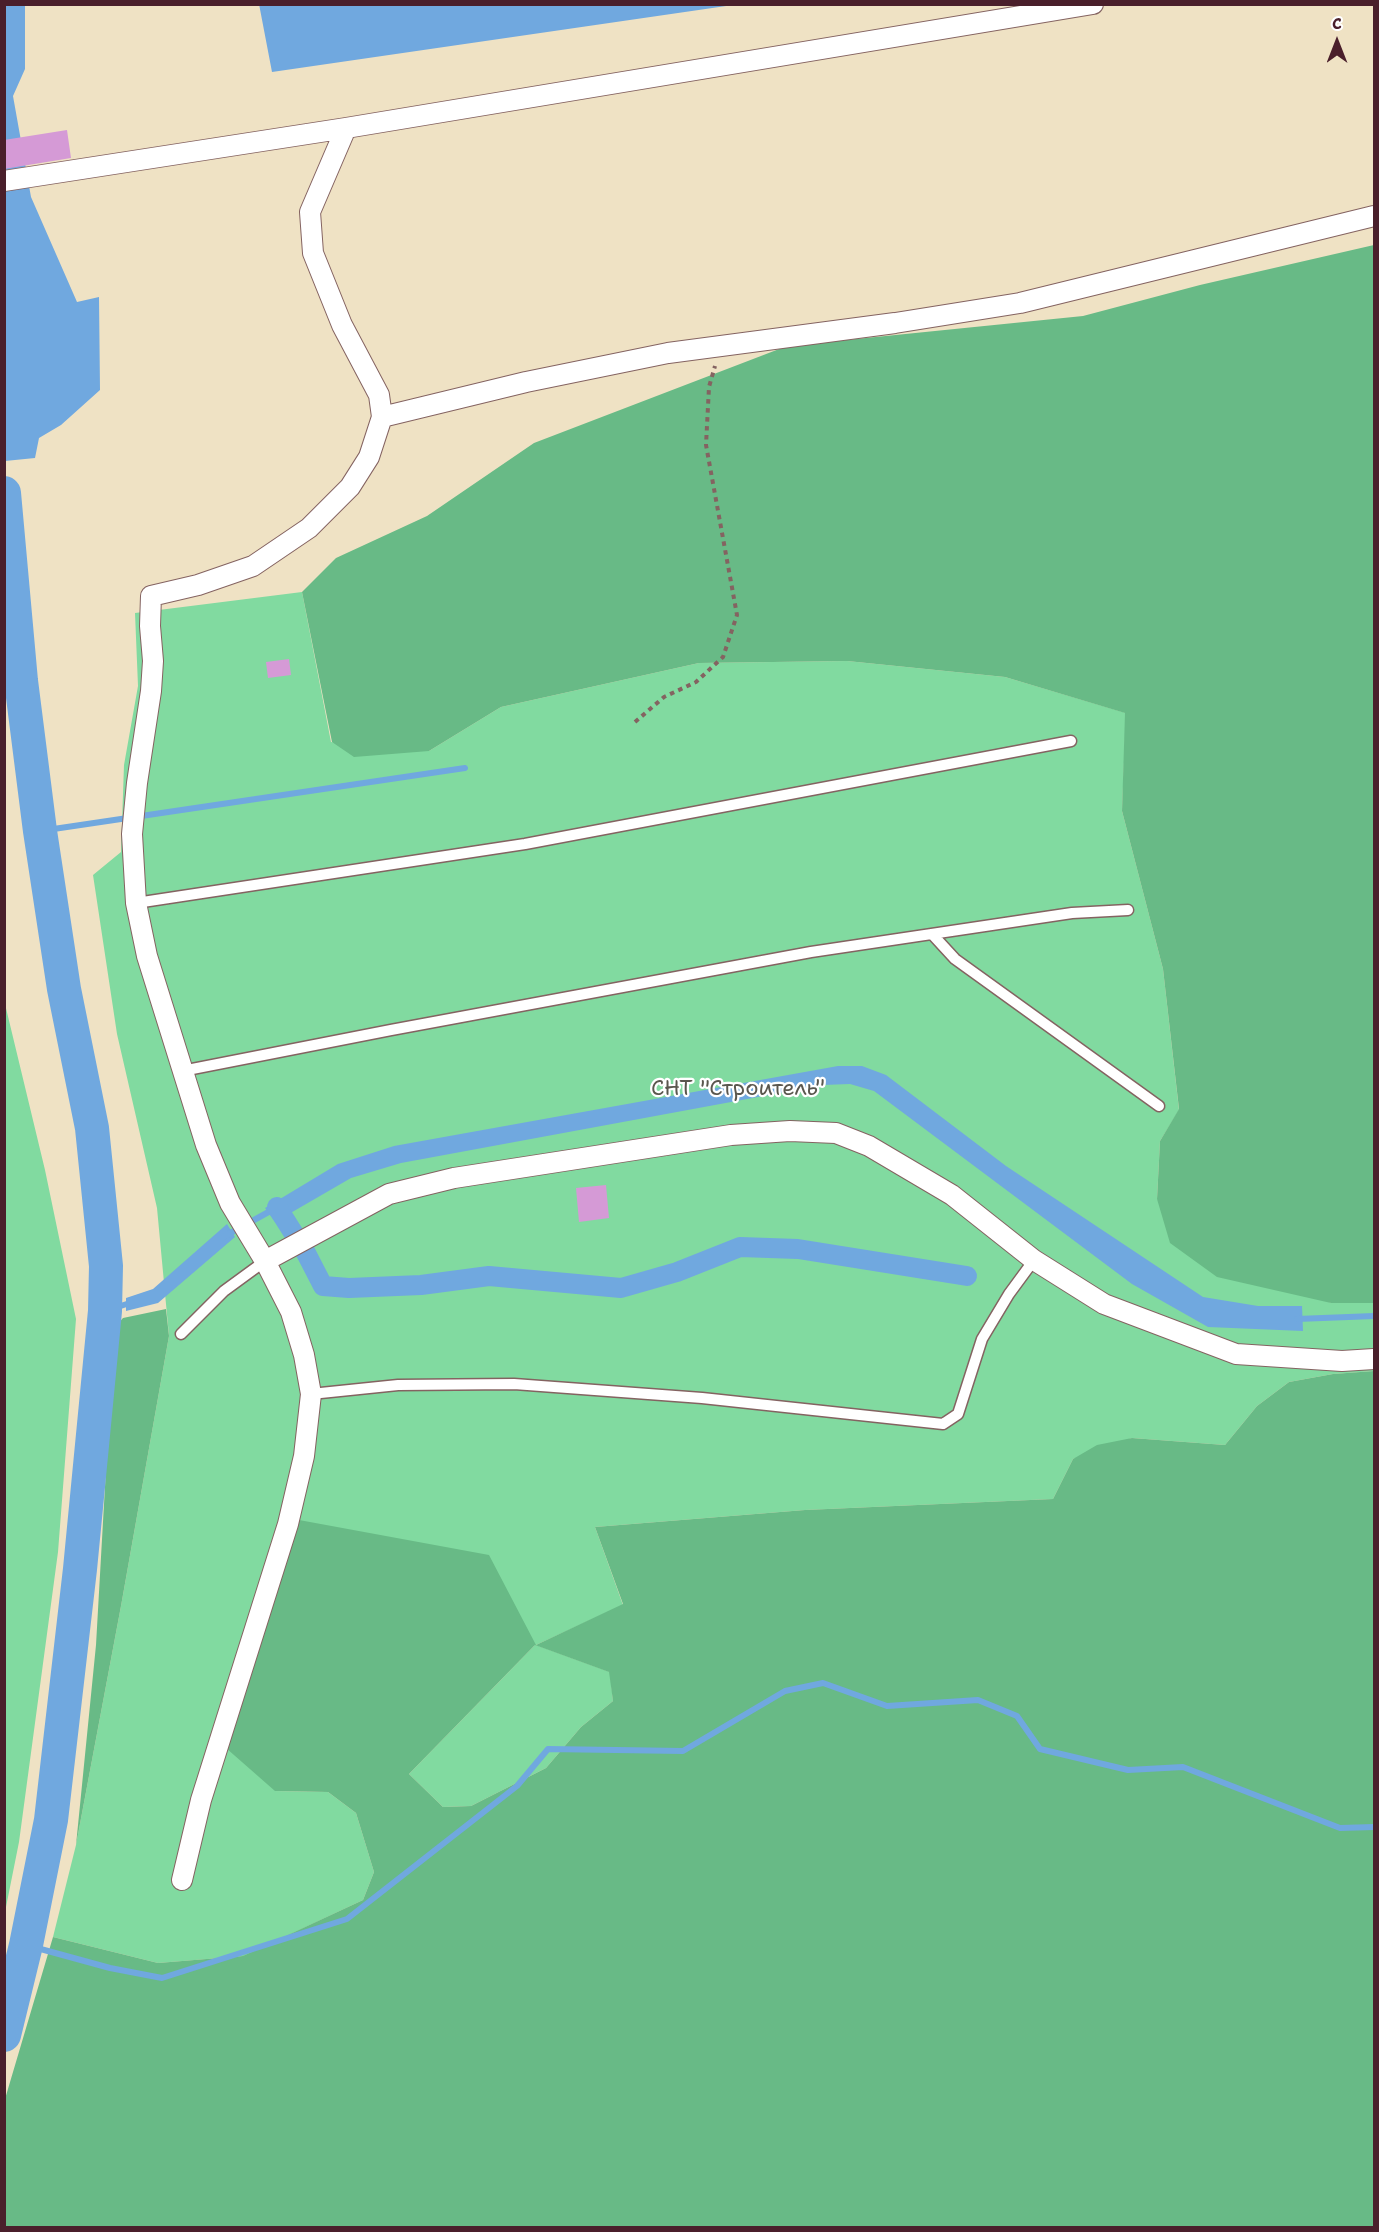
<!DOCTYPE html>
<html>
<head>
<meta charset="utf-8">
<style>
	body { margin:0 }
	#map { position:relative; width:1379px; height:2232px; overflow:hidden; background:#efe2c4; font-family:"Shantell Sans",sans-serif }
	canvas { display:block }
	.frame { position:absolute; inset:0; border:6px solid #4a1f2b; pointer-events:none }
	.north { position:absolute; left:1307px; top:12px; width:60px; height:60px; -webkit-text-stroke:4px #fff; paint-order:stroke; rotate:0deg; font-size:16px; font-weight:700; line-height:24px; text-align:center; color:#4a1f2b }
	.north::after { content:''; display:block; margin:auto; width:21px; height:27px; background:#4a1f2b; clip-path:polygon(50% 0,100% 100%,50% 72%,0 100%) }
</style>
</head>
<body>
<div id="map">
<canvas width="1379" height="2232"></canvas>
<div class="frame"></div>
<div class="north">С</div>
</div>
<script>
const ctx = document.querySelector('canvas').getContext('2d');
ctx.lineJoin = 'round';
function fill(path, color) {
  ctx.fillStyle = color;
  ctx.fill(path, 'evenodd');
}
function shape(rows) {
  const path = new Path2D();
  for (const r of rows) {
    path.moveTo(r[0], r[1]);
    for (let i = 2; i < r.length; i += 2) path.lineTo(r[i], r[i + 1]);
  }
  return path;
}
function stroke(path, color, width, dash) {
  ctx.strokeStyle = color;
  ctx.lineWidth = width;
  ctx.lineCap = dash ? 'butt' : 'round';
  ctx.setLineDash(dash || []);
  ctx.stroke(path);
}
function drawText(font, color, halo, rows, align = 'center') {
  ctx.font = font + ' "Shantell Sans",sans-serif';
  ctx.lineWidth = 4.5;
  ctx.setLineDash([]);
  ctx.textBaseline = 'middle';
  ctx.strokeStyle = halo;
  ctx.fillStyle = color;
  for (const [text, x, y, turn = 0] of rows) {
    ctx.save();
    ctx.translate(x, y);
    ctx.rotate((+turn || 0) * Math.PI / 180);
    ctx.textAlign = isNaN(turn) ? turn : align;
    if (halo) ctx.strokeText(text, 0, 0);
    ctx.fillText(text, 0, 0);
    ctx.restore();
  }
}
fill(shape([
	[302,592,331,742,429,751,501,707,699,663,847,661,1005,677,1126,713,1122,811,1163,969,1179,1110,1160,1141,1157,1199,1331,1303,1374,1303,1374,1371,1333,1374,1289,1382,1257,1406,1225,1445,1132,1438,1073,1459,1053,1499,805,1510,595,1527,623,1605,536,1645,610,1672,613,1701,581,1727,546,1768,471,1806,443,1807,409,1774,535,1645,275,1791,328,1792,356,1813,374,1872,363,1900,244,1956,158,1963,53,1937,76,1845,121,1606,169,1336,157,1208,117,1034,93,875,121,852,124,765,138,686,135,613],
	[5,1004,45,1170,76,1319,58,1552,19,1842,5,1912]
]), '#81daa0');
fill(shape([
	[1374,245,1374,1303,1331,1303,1217,1277,1170,1243,1157,1199,1160,1141,1179,1109,1163,969,1122,811,1125,713,1005,677,847,661,699,663,501,707,429,751,354,757,332,742,302,592,336,558,427,516,534,443,787,346,1083,316,1200,285],
	[166,1309,169,1336,121,1606,76,1845,96,1645,114,1328,123,1318],
	[1374,1371,1374,2227,5,2228,5,2099,53,1937,158,1963,243,1956,363,1900,374,1872,356,1813,328,1792,275,1791,226,1748,299,1520,489,1555,536,1645,623,1604,595,1527,805,1510,1053,1499,1073,1459,1097,1445,1132,1438,1225,1445,1257,1406,1289,1382,1333,1374],
	[535,1645,609,1672,613,1701,581,1727,546,1768,471,1806,443,1807,409,1774]
]), '#68ba86');
fill(shape([
	[259,4,733,4,733,5,272,72],
	[4,5,25,5,25,69,13,96,31,197,77,302,99,297,100,390,61,425,39,438,35,458,5,461],
	[838,1066,862,1066,886,1075,1006,1166,1203,1297,1258,1306,1302,1306,1303,1331,1208,1327,1132,1284,874,1091,850,1084,823,1085,401,1163,351,1178,275,1222,265,1208,338,1164,394,1146],
	[227,1224,235,1237,158,1303,126,1311,126,1298,153,1289]
]), '#70a8df');
stroke(shape([
	[40,831,465,768],
	[225,1236,274,1209],
	[105,1311,133,1302],
	[1297,1319,1374,1316],
	[26,1945,110,1968,162,1978,347,1919,517,1786,548,1749,683,1751,785,1691,823,1683,887,1706,978,1700,1017,1716,1040,1749,1128,1770,1183,1767,1340,1828,1374,1827]
]), '#70a8df', 6);
stroke(shape([
	[277,1207,306,1253,323,1286,349,1288,421,1285,489,1276,621,1288,677,1272,740,1247,798,1249,967,1276]
]), '#70a8df', 20);
stroke(shape([
	[4,493,21,681,40,831,64,989,92,1128,106,1266,105,1311,80,1569,51,1820,26,1945,4,2035]
]), '#70a8df', 34);
fill(shape([
	[67,130,71,158,4,169,4,140],
	[289,659,291,675,268,678,266,662],
	[606,1185,609,1218,579,1222,576,1188]
]), '#d59ad6');
const lane = shape([
	[136,903,525,844,1071,741],
	[932,934,955,959,1159,1106],
	[182,1071,391,1030,811,952,1072,913,1128,910],
	[181,1334,224,1291,265,1261],
	[311,1394,398,1385,514,1384,702,1398,943,1424,958,1414,982,1339,1009,1294,1034,1260]
]);
const street = shape([
	[4,181,346,128,1093,4],
	[382,417,526,382,668,353,895,323,1020,303,1374,216],
	[265,1261,389,1194,454,1178,731,1135,790,1131,836,1133,869,1146,952,1195,1034,1260,1104,1304,1236,1354,1342,1361,1374,1359],
	[182,1880,201,1800,288,1524,304,1456,311,1394,304,1355,291,1312,265,1261,230,1203,206,1145,147,956,136,903,132,834,137,783,151,691,153,661,150,626,151,596,198,585,253,566,309,528,350,487,369,457,382,417,379,395,342,325,313,253,310,212,346,128]
]);
stroke(lane, '#846361', 13);
stroke(street, '#846361', 22);
stroke(shape([
	[635,722,664,697,696,682,723,657,737,615,706,445,709,387,715,366]
]), '#846361', 4, [4.5, 4.5]);
stroke(lane, '#fff', 10);
stroke(street, '#fff', 20);
drawText('22px', '#5a574e', '#fff', [
	["СНТ \"Строитель\"",738,1089]
]);
</script>
</body>
</html>
